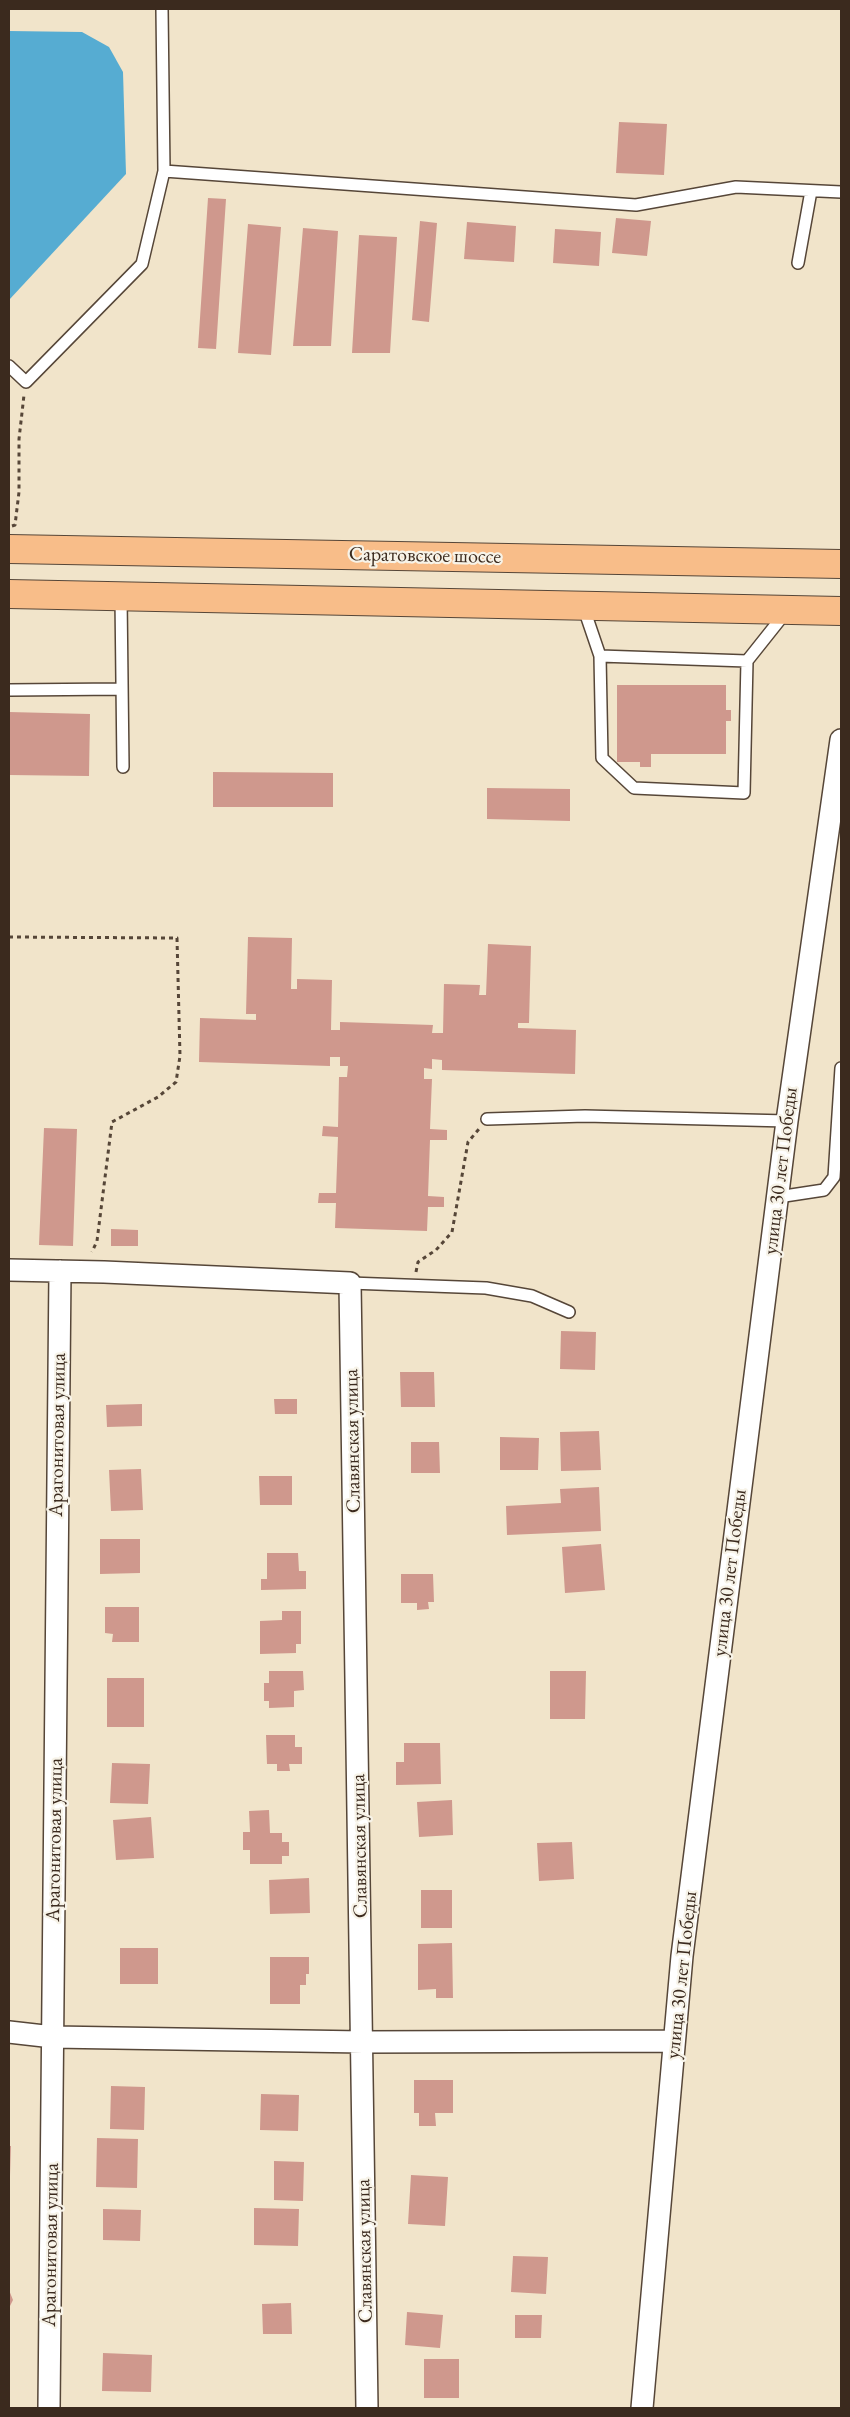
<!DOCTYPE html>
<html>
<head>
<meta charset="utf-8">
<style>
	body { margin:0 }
	#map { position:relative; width:850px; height:2417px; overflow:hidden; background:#f1e4ca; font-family:"EB Garamond",serif }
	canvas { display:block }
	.frame { position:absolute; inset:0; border:10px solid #3b2a1e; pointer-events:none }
</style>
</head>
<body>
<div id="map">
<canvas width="850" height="2417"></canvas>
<div class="frame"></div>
</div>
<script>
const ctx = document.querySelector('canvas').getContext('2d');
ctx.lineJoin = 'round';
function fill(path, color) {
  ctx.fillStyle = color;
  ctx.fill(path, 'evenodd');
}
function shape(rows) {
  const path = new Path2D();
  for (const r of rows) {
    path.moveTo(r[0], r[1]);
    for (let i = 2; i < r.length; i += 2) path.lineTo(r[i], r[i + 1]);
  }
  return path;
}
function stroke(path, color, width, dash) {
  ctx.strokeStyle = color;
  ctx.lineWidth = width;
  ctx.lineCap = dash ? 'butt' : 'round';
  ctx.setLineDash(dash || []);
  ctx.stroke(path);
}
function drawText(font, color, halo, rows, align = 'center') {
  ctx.font = font + ' "EB Garamond",serif';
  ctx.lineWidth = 4.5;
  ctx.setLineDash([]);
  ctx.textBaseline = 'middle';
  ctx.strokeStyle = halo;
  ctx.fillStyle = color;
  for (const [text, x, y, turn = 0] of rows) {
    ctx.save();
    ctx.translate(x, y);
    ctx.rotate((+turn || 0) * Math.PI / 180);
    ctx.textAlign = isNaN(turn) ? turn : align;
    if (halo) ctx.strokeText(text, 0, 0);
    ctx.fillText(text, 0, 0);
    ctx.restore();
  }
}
fill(shape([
	[9,31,82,32,109,47,123,72,126,174,9,300]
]), '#56acd2');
fill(shape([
	[619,122,667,124,664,175,616,173],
	[208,198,226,199,216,349,198,348],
	[616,218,651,221,647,256,612,253],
	[420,221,437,223,429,322,412,320],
	[467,222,516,226,514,262,464,259],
	[248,224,281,227,271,355,238,353],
	[303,228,338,231,331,346,293,346],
	[555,229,601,232,599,266,553,263],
	[359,235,397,237,390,353,352,353],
	[617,685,726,685,726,710,731,710,731,721,726,721,726,754,651,754,651,767,640,767,640,762,617,762],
	[9,712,90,714,89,776,9,775],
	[213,772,333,773,333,807,213,807],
	[487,788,570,789,570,821,487,819],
	[248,937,292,938,291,989,297,989,297,979,332,980,331,1030,340,1030,340,1022,433,1025,432,1033,443,1033,444,984,480,985,479,995,486,995,488,944,531,946,529,1023,518,1023,518,1028,576,1030,575,1074,442,1070,442,1060,432,1059,432,1069,424,1068,424,1079,432,1079,430,1129,447,1130,447,1140,430,1140,428,1196,444,1197,444,1207,428,1207,427,1231,335,1228,336,1203,318,1203,319,1193,336,1193,338,1137,322,1136,323,1126,338,1127,339,1077,347,1077,348,1066,340,1066,340,1057,330,1057,330,1066,199,1062,200,1018,256,1020,256,1014,246,1014],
	[44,1128,77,1129,73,1246,39,1245],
	[111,1229,138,1230,138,1246,111,1246],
	[561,1331,596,1332,595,1370,560,1369],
	[400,1372,434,1372,435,1407,401,1407],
	[274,1399,297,1399,297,1414,275,1414],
	[142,1404,142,1426,107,1427,106,1405],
	[599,1431,601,1470,561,1471,560,1432],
	[500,1437,539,1438,538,1470,500,1470],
	[411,1442,439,1442,440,1473,411,1473],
	[141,1469,143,1510,111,1511,109,1470],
	[259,1476,292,1476,292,1505,260,1505],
	[599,1487,601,1531,507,1535,506,1506,561,1503,560,1489],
	[100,1539,140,1539,140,1573,100,1574],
	[601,1544,605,1590,565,1593,562,1547],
	[267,1553,298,1553,299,1571,306,1571,306,1589,261,1590,261,1579,267,1579],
	[401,1574,433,1574,434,1602,428,1602,429,1609,417,1610,417,1603,401,1603],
	[105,1607,139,1607,139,1642,112,1642,113,1634,105,1633],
	[282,1611,301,1611,301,1644,296,1644,296,1653,260,1654,260,1621,282,1620],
	[269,1671,303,1671,304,1690,294,1691,294,1707,269,1708,269,1701,264,1701,264,1683,269,1683],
	[550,1671,586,1671,585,1719,550,1719],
	[107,1678,144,1678,144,1727,107,1727],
	[266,1735,295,1735,295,1747,302,1747,302,1764,289,1764,290,1771,277,1771,277,1764,267,1764],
	[404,1743,440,1743,441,1784,396,1785,396,1762,404,1762],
	[112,1763,150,1764,148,1804,110,1803],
	[452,1800,453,1835,419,1837,417,1802],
	[269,1810,270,1833,282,1833,282,1842,289,1842,289,1856,282,1856,282,1864,250,1864,250,1850,243,1850,243,1832,250,1832,249,1811],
	[151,1817,154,1858,116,1860,113,1820],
	[572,1842,574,1879,539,1881,537,1843],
	[309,1878,310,1913,270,1914,269,1880],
	[421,1890,452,1890,452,1928,421,1928],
	[452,1943,453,1998,436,1998,436,1989,418,1990,418,1944],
	[120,1948,158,1948,158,1984,120,1984],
	[270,1957,309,1957,309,1974,306,1974,306,1985,300,1985,300,2004,270,2004],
	[414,2080,453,2080,453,2113,435,2113,436,2126,419,2126,419,2113,414,2113],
	[111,2086,145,2087,144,2130,110,2129],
	[261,2094,299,2095,298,2131,260,2130],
	[97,2138,138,2139,137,2188,96,2187],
	[9,2146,11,2146,10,2176,9,2176],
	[274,2161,304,2162,303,2201,274,2200],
	[411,2175,448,2177,445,2226,408,2224],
	[254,2208,299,2209,298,2246,254,2245],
	[103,2209,141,2210,140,2241,103,2240],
	[513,2256,548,2257,546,2294,511,2292],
	[9,2290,13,2300,9,2308],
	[291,2303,292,2334,263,2334,262,2304],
	[407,2312,443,2315,440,2348,405,2345],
	[515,2315,542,2315,541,2338,515,2338],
	[103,2353,152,2355,151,2392,102,2391],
	[424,2359,459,2359,459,2398,424,2398]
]), '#cf988d');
const lane = shape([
	[162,9,164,171],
	[798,263,811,191],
	[9,366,26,382,142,264,164,171,636,205,736,187,841,192],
	[121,597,123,767],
	[583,606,600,656,747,661,786,612],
	[600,656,602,758,634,788,744,793,747,661],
	[9,690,122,689],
	[487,1119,585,1116,787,1121],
	[778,1197,824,1190,834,1177,841,1068],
	[350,1283,486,1288,532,1296,569,1312]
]);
const street = shape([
	[9,1270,104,1272,350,1283,367,2408],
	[9,2032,53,2037,363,2042,674,2041],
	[49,2408,60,1271],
	[642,2408,682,1956,787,1121,841,740]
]);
const primary = shape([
	[9,549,841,564],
	[9,594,841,611]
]);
stroke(lane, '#564638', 14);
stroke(street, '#564638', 24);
stroke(primary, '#564638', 30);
stroke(shape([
	[12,526,15,525,19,492,19,439,24,395],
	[9,937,177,938,180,1056,176,1082,158,1097,112,1122,97,1241,92,1252],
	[416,1272,418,1262,436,1250,452,1232,468,1142,479,1129]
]), '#564638', 3, [4, 4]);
stroke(lane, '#fff', 11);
stroke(street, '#fff', 21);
stroke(primary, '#f8bd89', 28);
drawText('20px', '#3b2a1e', '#f7f3e8', [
	["Саратовское шоссе",425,556,1],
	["улица 30 лет Победы",781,1171,-83],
	["Арагонитовая улица",58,1435,-89],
	["Славянская улица",353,1441,-91],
	["улица 30 лет Победы",730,1573,-83],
	["Арагонитовая улица",55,1840,-89],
	["Славянская улица",360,1846,-91],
	["улица 30 лет Победы",682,1975,-84],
	["Арагонитовая улица",51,2245,-89],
	["Славянская улица",365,2251,-91]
]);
</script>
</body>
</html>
